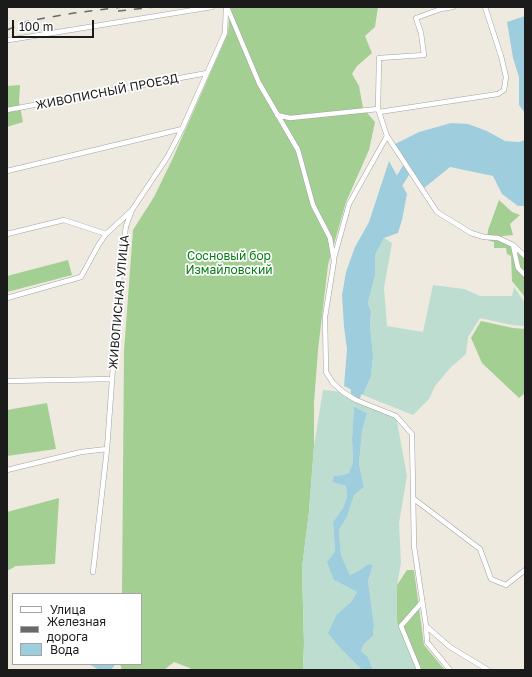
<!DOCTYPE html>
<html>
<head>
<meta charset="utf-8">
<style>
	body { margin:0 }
	#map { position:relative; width:532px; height:677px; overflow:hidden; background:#eeeae0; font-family:"Golos Text",sans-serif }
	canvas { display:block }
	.frame { position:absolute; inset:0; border:8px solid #1b1b1b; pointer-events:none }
	.legend { position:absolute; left:12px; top:593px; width:130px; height:72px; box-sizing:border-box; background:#fff; border:1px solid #a4a4a4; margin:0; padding:5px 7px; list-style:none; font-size:12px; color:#1b1b1b }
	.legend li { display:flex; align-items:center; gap:8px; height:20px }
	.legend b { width:20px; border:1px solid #a4a4a4 }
	.scale { position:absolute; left:12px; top:20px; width:82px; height:18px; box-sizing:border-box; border:2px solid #1b1b1b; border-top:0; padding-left:5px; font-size:12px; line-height:14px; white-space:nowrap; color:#1b1b1b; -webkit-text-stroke:3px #fff; paint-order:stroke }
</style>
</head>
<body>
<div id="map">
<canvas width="532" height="677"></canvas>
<div class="frame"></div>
<ul class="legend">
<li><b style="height:5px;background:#fff"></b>Улица</li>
<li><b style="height:5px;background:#696969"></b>Железная дорога</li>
<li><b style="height:11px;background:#9ecede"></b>Вода</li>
</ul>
<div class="scale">100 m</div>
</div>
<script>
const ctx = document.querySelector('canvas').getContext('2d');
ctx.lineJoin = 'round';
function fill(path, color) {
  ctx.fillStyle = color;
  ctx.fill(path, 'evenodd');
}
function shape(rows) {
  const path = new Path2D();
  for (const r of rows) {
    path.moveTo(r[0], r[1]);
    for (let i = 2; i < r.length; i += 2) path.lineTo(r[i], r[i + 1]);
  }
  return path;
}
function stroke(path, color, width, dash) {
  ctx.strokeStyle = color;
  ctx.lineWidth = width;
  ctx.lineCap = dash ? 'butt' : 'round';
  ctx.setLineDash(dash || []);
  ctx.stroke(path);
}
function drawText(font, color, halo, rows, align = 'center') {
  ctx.font = font + ' "Golos Text",sans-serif';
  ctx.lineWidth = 3.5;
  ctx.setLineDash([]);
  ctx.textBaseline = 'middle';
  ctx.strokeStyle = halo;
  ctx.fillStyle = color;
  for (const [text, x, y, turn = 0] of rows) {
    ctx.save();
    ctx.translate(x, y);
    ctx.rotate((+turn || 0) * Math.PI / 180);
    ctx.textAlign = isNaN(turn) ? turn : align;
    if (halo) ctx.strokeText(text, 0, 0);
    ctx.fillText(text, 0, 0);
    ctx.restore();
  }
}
fill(shape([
	[230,7,378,7,375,27,365,36,372,53,357,66,352,74,359,86,363,108,375,122,369,150,346,202,328,265,318,350,314,403,314,446,309,512,302,568,304,643,303,670,191,670,190,668,174,662,164,670,122,670,120,664,141,664,141,594,122,594,124,351,133,230,154,197,172,160,228,33],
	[20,85,19,101,23,122,7,127,7,86],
	[499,200,512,212,520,215,510,224,513,235,502,236,503,242,514,248,525,259,525,297,512,281,511,256,507,254,506,248,494,248,494,242,487,240,488,230],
	[68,260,72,275,7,292,7,276],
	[481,321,513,328,525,329,525,393,519,398,482,363,471,338],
	[47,403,56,449,7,456,7,410],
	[59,498,55,564,16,566,7,571,7,512],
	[407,570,414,570,424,645,445,670,419,670,397,623,397,585]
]), '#a3cf92');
fill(shape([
	[384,238,392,243,384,288,387,326,423,332,433,285,464,289,480,296,512,296,514,287,525,303,525,326,512,325,480,318,468,337,466,354,450,368,435,386,429,399,413,415,363,395,371,376,373,355,370,325,371,312,368,303,375,277,375,255],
	[323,390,343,392,396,416,407,476,399,523,401,563,397,585,397,622,419,670,373,670,368,657,361,651,364,644,373,636,374,625,368,581,373,565,368,564,360,570,350,575,341,555,339,530,347,517,354,495,364,487,359,464,362,431,367,413,354,408,352,439,353,463,350,473,343,475,334,476,332,482,346,486,347,497,343,508,333,522,335,552,334,580,357,592,351,602,337,614,340,648,362,670,303,670,304,643,302,568,309,512,314,446]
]), '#bcddcf');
fill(shape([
	[525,16,525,113,519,105,519,77,513,58,507,22],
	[451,123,468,124,487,131,505,141,519,142,525,140,525,206,518,206,502,194,493,176,450,167,423,189,393,145,419,132],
	[389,161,407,194,402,220,398,233,384,238,375,255,375,276,368,303,371,312,370,325,373,355,371,376,363,395,344,386,347,349,344,327,342,295,346,272,355,247,369,222],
	[354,407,367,413,362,431,359,464,364,487,354,495,347,517,339,530,341,555,350,575,360,570,368,564,373,565,368,581,374,625,373,636,364,644,361,651,368,657,373,670,362,670,340,648,328,633,337,614,351,602,357,592,334,580,327,562,335,552,333,522,343,508,347,497,346,486,332,482,334,476,343,475,349,473,353,463,352,439],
	[89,664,115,664,115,665,111,670,99,670]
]), '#9ecede');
stroke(shape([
	[393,191,413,159],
	[355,379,356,395]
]), '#9ecede', 10);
const street = shape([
	[227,7,259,83,298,150,313,205,330,238,334,261,325,317,326,372,333,383,343,392,356,400,396,416,412,434,414,546,426,626,427,642,450,670],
	[9,40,212,7],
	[378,109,379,58,424,55,421,33,416,18,441,9,453,7],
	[7,110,207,73],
	[379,112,498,94,504,90,506,77,501,56,485,7],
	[277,115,290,118,378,109,387,136,437,212,471,233,484,237,498,238,513,245,525,256],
	[7,171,182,129],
	[7,234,64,220,106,234,131,211],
	[513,245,518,268,525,275],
	[334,258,349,204,387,136],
	[7,298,81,277,99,244,106,234],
	[7,381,112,379],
	[7,470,81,452,107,449],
	[414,499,480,549,491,579,506,585,525,570],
	[93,572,107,449,120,270,126,226,132,210,168,156,182,129,225,33,226,7],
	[426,626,450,647,488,670],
	[419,670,401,626,422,602]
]);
stroke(street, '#a2a2a2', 5.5);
stroke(street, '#fff', 4.5);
stroke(shape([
	[118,11,155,7],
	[7,30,28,21,74,13,123,7]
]), '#696969', 1.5, [8, 8]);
drawText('12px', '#1b1b1b', '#fff', [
	["ЖИВОПИСНЫЙ ПРОЕЗД",107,92,-11],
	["ЖИВОПИСНАЯ УЛИЦА",119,302,-85]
]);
drawText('12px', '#067d13', '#fff', [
	["Сосновый бор",229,256],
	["Измайловский",229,270]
]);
</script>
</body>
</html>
